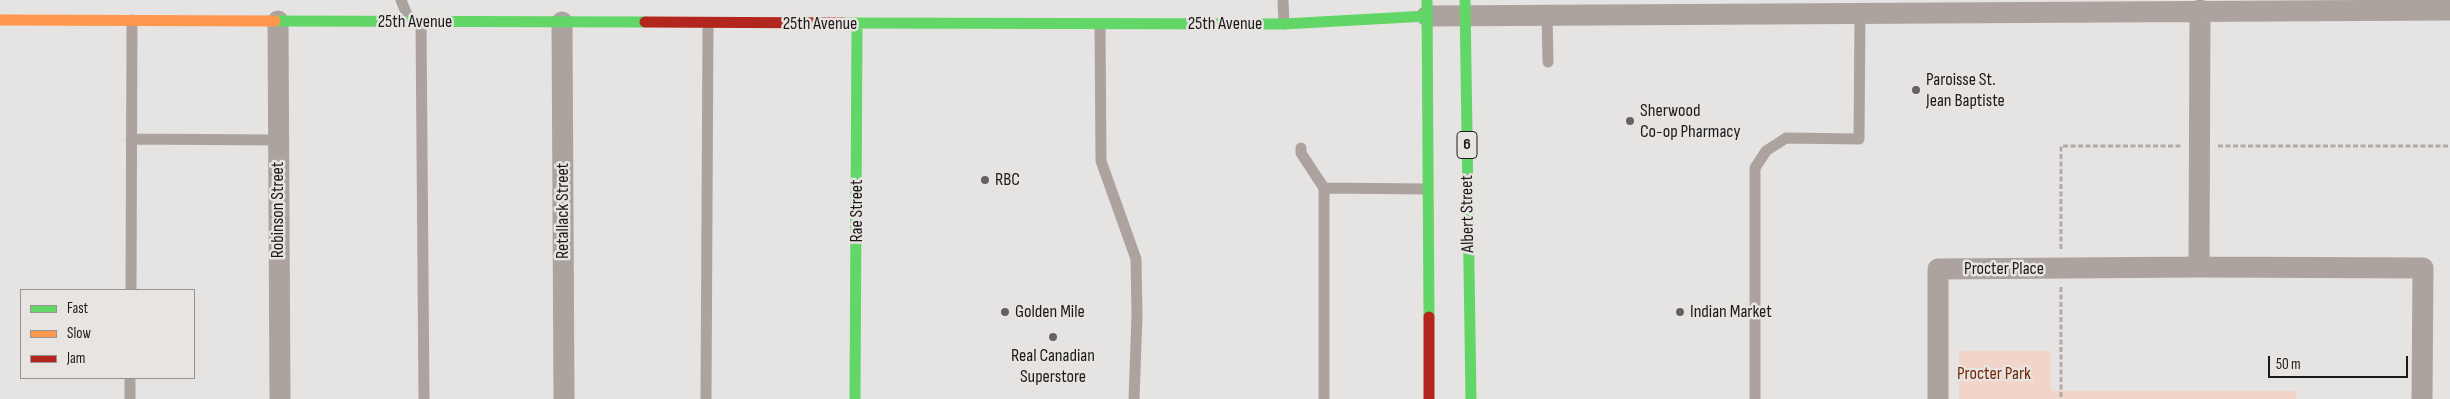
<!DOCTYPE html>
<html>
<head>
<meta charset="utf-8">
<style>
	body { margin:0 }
	#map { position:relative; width:2450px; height:399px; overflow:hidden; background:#e6e4e3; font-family:"Sofia Sans Condensed",sans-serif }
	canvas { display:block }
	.legend { position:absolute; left:20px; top:289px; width:175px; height:90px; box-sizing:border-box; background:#e7e4e2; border:1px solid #969492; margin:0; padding:6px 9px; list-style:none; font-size:15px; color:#1c1b1b }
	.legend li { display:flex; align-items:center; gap:10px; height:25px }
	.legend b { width:25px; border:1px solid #969492 }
	.scale { position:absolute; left:2268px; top:356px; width:140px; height:22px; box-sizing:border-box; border:2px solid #1c1b1b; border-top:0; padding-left:6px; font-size:15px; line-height:18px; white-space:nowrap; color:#1c1b1b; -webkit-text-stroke:4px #e7e4e2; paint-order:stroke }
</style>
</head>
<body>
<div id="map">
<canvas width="2450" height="399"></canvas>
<ul class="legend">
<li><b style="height:6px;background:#63d668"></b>Fast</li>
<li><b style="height:6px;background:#ff974d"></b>Slow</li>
<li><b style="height:6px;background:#b3261e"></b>Jam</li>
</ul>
<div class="scale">50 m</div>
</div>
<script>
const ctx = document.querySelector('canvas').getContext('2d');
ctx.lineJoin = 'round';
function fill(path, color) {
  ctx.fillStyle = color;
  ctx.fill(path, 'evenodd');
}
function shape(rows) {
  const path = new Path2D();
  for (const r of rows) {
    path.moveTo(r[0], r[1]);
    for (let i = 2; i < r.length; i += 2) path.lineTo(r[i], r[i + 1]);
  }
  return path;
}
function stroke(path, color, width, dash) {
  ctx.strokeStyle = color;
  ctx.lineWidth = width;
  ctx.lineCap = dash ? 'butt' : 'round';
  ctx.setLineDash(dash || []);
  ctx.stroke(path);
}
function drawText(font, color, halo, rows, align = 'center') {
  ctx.font = font + ' "Sofia Sans Condensed",sans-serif';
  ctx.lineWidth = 5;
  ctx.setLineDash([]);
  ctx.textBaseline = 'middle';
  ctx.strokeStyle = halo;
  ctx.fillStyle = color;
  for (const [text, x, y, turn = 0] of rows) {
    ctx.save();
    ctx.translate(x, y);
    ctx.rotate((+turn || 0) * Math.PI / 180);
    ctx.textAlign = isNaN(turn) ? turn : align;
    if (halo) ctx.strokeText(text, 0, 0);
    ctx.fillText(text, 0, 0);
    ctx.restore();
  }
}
fill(shape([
	[1959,351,2051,351,2051,391,2296,391,2296,399,1959,399]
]), '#f3d4c8');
stroke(shape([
	[2218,146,2450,146],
	[2061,249,2061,146,2182,146],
	[2061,287,2061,398]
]), '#b0aaa8', 3, [5, 2.5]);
stroke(shape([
	[401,0,409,20],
	[1283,0,1284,24],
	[1547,15,1548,62],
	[421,22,424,399],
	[1100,24,1101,161,1136,259,1137,316,1134,399],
	[131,139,278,140],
	[1301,148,1301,153,1324,188,1428,189],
	[131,290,132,20],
	[130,399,130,378],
	[706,399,708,23],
	[1324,399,1324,188],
	[1755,399,1755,168,1766,151,1786,138,1859,139,1860,13]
]), '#aca39f', 11);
stroke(shape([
	[1427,16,2450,10],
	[278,21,280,399],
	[562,22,564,399],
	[2199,267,2200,10],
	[1938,399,1938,269,2199,267,2423,268,2422,399]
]), '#aca39f', 21);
stroke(shape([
	[1427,0,1429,317],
	[1465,0,1471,399],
	[275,21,645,22],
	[844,23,1284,24,1427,16],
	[855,399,857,24]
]), '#63d668', 11);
stroke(shape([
	[0,20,275,21]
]), '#ff974d', 11);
stroke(shape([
	[645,22,844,23],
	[1429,317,1429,399]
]), '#b3261e', 11);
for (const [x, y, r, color] of [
	[1916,90,5,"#636161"],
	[1630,121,5,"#636161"],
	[985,180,5,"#636161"],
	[1005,312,5,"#636161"],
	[1680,312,5,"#636161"],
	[1053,337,5,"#636161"]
]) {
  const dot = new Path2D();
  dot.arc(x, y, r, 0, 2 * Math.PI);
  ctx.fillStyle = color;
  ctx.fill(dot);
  stroke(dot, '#e7e4e2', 2);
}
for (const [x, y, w] of [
	[1467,145,20]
]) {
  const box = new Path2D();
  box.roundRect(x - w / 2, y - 13.5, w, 27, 4);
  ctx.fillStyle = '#e7e4e2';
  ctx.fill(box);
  stroke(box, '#1c1b1b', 1);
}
drawText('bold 16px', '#1c1b1b', null, [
	["6",1467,145]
]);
drawText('18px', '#1c1b1b', '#e7e4e2', [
	["25th Avenue",415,22],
	["25th Avenue",820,24],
	["25th Avenue",1225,24],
	["Robinson Street",278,210,-90],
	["Retallack Street",563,211,-90],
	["Rae Street",857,211,-90],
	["Albert Street",1468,214,-91],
	["Procter Place",2004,269]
]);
drawText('18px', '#1c1b1b', '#e7e4e2', [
	["Paroisse St.",1926,80],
	["Jean Baptiste",1926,101],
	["Sherwood",1640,111],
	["Co-op Pharmacy",1640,132],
	["RBC",995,180],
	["Golden Mile",1015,312],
	["Indian Market",1690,312],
	["Real Canadian",1053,356,"center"],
	["Superstore",1053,377,"center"]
], 'left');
drawText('18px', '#742804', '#e7e4e2', [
	["Procter Park",1994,374]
]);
</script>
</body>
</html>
